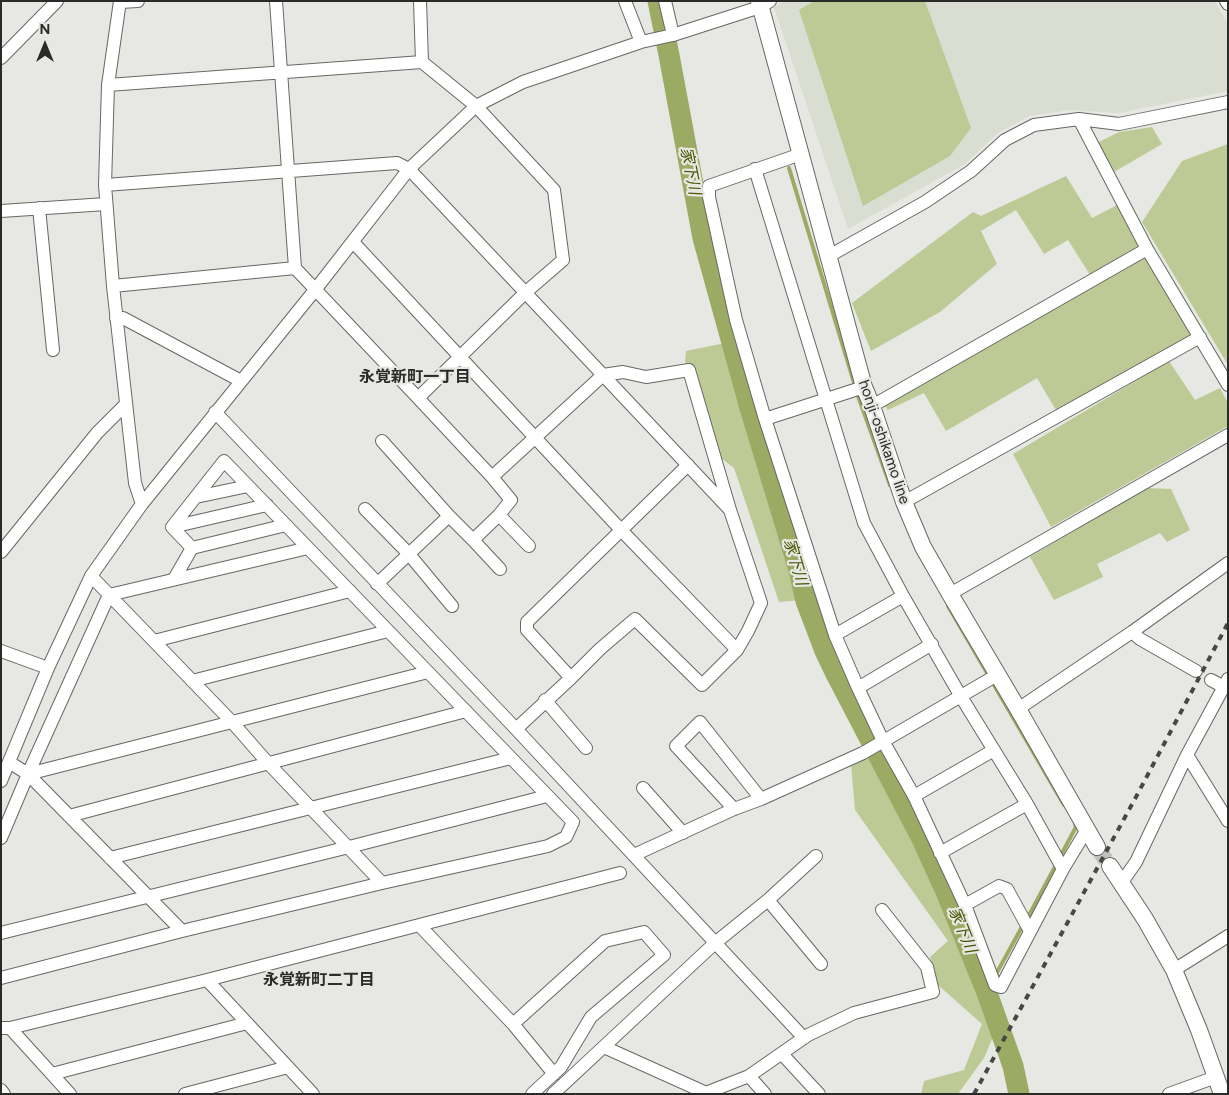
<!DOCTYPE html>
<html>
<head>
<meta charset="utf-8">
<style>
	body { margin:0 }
	#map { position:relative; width:1229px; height:1095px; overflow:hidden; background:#e7e8e3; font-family:Figtree,sans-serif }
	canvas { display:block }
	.frame { position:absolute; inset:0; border:2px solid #2a2a28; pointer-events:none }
	.north { position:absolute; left:20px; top:20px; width:50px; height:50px; -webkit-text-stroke:4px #e7e8e3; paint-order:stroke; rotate:0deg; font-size:14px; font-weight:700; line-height:20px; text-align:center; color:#2a2a28 }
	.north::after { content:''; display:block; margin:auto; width:18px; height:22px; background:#2a2a28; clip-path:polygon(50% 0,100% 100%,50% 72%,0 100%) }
</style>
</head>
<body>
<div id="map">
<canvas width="1229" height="1095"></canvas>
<div class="frame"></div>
<div class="north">N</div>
</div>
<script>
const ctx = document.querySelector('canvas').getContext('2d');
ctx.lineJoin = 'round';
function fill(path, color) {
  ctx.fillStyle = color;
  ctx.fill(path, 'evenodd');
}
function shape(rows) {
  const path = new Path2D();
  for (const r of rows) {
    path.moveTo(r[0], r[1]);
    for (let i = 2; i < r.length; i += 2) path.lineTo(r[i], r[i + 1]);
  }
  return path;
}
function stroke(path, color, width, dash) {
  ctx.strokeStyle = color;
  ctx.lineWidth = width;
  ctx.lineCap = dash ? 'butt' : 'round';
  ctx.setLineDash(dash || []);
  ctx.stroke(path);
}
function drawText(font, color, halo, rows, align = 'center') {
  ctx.font = font + ' Figtree,"Noto Sans JP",sans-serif';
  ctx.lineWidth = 4.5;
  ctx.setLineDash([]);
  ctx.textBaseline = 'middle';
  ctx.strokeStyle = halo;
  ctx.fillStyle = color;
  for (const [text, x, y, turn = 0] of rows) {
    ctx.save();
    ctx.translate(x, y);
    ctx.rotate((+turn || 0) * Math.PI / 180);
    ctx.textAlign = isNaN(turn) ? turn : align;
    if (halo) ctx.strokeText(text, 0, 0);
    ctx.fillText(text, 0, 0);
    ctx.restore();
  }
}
fill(shape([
	[784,1,1215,1,1228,24,1228,91,1119,113,1069,110,1030,116,998,133,965,164,848,229,774,7]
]), '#daddd1');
fill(shape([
	[814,1,925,1,971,128,950,156,863,206,799,10],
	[1152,127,1162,144,1114,172,1097,143,1119,132],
	[1228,144,1228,365,1142,222,1182,161],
	[1066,176,1092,218,1117,205,1139,248,1090,275,1068,240,1044,254,1016,210,981,231,997,264,940,312,871,351,852,303,973,212,981,216],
	[1145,254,1192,337,1057,412,1037,378,946,431,924,393,888,410,883,404],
	[725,343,802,600,779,602,734,468,721,458,696,370,685,362,686,351],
	[1169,361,1195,400,1220,388,1228,403,1228,426,1051,527,1013,454],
	[1147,488,1171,489,1190,530,1167,542,1160,533,1097,564,1103,577,1054,600,1030,557],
	[873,754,918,838,984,988,995,1032,984,1058,958,1094,921,1094,924,1081,964,1070,982,1024,938,985,930,957,948,941,855,810,851,764]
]), '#bdca95');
stroke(shape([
	[789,168,858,396,890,485],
	[948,606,1064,805],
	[1060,857,1076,827,1075,824],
	[1027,919,1057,863],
	[995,976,1023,925],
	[986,990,991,982]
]), '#9cab64', 4);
stroke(shape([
	[658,1,669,55,703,238,750,408,799,570,806,601,825,651,836,674,922,839,947,894,986,990,1013,1066,1019,1094]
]), '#9cab64', 21);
stroke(shape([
	[1097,847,1110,866]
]), '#c1c2be', 16, [16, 8]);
const minor = shape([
	[120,1,108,85,105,185,113,286,135,483,142,504],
	[420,1,422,62],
	[625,1,641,42],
	[665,1,673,35],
	[1226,1,1228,4],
	[120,2,138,1],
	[1,58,57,1],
	[108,85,422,62,476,106,554,190,563,260,526,292,418,398,295,268],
	[1079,119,1147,249,1228,385],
	[801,154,709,186,709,197,736,320,765,419,835,635,858,688,883,741,914,796,965,905,995,985,1001,987,1063,869,1086,831],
	[755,169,864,523,903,596,960,695,1027,804,1063,869],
	[105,185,397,163,409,169,730,510],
	[39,208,53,350],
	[1,211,106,204],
	[353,242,622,531,737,650],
	[829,256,925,202,971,171,1005,140,1034,125,1079,119,1119,124,1228,102],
	[113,286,295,268,276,1],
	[116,318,123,318,241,381],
	[872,406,1147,249],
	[215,412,516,729,804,1038],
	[765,419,864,387],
	[382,441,449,516,473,540,499,515,511,500,492,477,418,398],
	[492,477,603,375,623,372,646,377,689,370,730,510,761,603,748,631,737,650,702,685,635,619,600,649,571,678],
	[196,497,248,486],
	[904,502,1200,337],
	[365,509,408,553,452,606],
	[499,515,529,546],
	[172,527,267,505],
	[473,540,500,569],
	[192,548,286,525],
	[1,552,97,433,126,404],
	[91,576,232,722,268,763,382,883],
	[377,584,449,516],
	[950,594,1228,435],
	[1132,632,1140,639,1196,671],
	[835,635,903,596],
	[154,641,350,591],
	[1,651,48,668],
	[1211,680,1224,687],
	[192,681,388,631],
	[858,688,932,644],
	[545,700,586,748],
	[1018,709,1132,632,1228,563],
	[516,729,571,678,527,630,527,622,688,465],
	[1187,755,1228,821],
	[9,762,28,774,182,931],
	[28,774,428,672],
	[1,781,48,668,91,576,142,504,315,290,409,169,476,106,523,82,641,42,673,35,760,7,770,1],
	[643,788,683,833],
	[914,796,994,750],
	[734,809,676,746,700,722,761,799],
	[69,816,466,711],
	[1,838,28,774,109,595,308,548],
	[940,853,1027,804],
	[634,855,734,809,761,799,863,753,997,675],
	[110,858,511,758],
	[1122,882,1136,862,1187,755,1228,679],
	[768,900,821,964],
	[965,905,999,886,1007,889,1030,931],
	[419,925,513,1024],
	[1,933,349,847,547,796],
	[1174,970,1228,936],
	[1,978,182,931,382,883,548,846,566,837,573,822,224,461,172,527,192,548,174,579],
	[207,980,313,1094],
	[1,1028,10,1028,207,980,620,873],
	[10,1028,70,1094],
	[604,1047,704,1092],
	[782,1054,819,1094],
	[52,1074,247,1023],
	[749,1076,765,1094],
	[1,1090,4,1094],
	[185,1094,288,1067],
	[532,1094,561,1067,591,1017,664,955,644,932,605,941,513,1024,554,1074],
	[553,1094,715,943,768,900,816,856],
	[703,1094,749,1076,808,1035,854,1013,933,992,927,967,882,910],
	[1169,1094,1216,1077]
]);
const major = shape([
	[759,1,864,387,872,406,904,502,923,547,950,594,1018,709,1097,847],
	[1110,866,1145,919,1174,970,1199,1030,1222,1094]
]);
stroke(minor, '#666863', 14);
stroke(major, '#666863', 18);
stroke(minor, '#fff', 12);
stroke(major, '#fff', 16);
stroke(shape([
	[974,1094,1136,797,1228,623]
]), '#474744', 4, [6, 6]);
drawText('15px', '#2a2a28', '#e7e8e3', [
	["honji-oshikamo line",884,442,71]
]);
drawText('italic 16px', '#4a5600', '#e7e8e3', [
	["家下川",690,171,79],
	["家下川",795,562,74],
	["家下川",962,930,68]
]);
drawText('bold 16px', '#2b2c29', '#e7e8e3', [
	["永覚新町一丁目",415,377],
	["永覚新町二丁目",319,980]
]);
</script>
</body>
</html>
